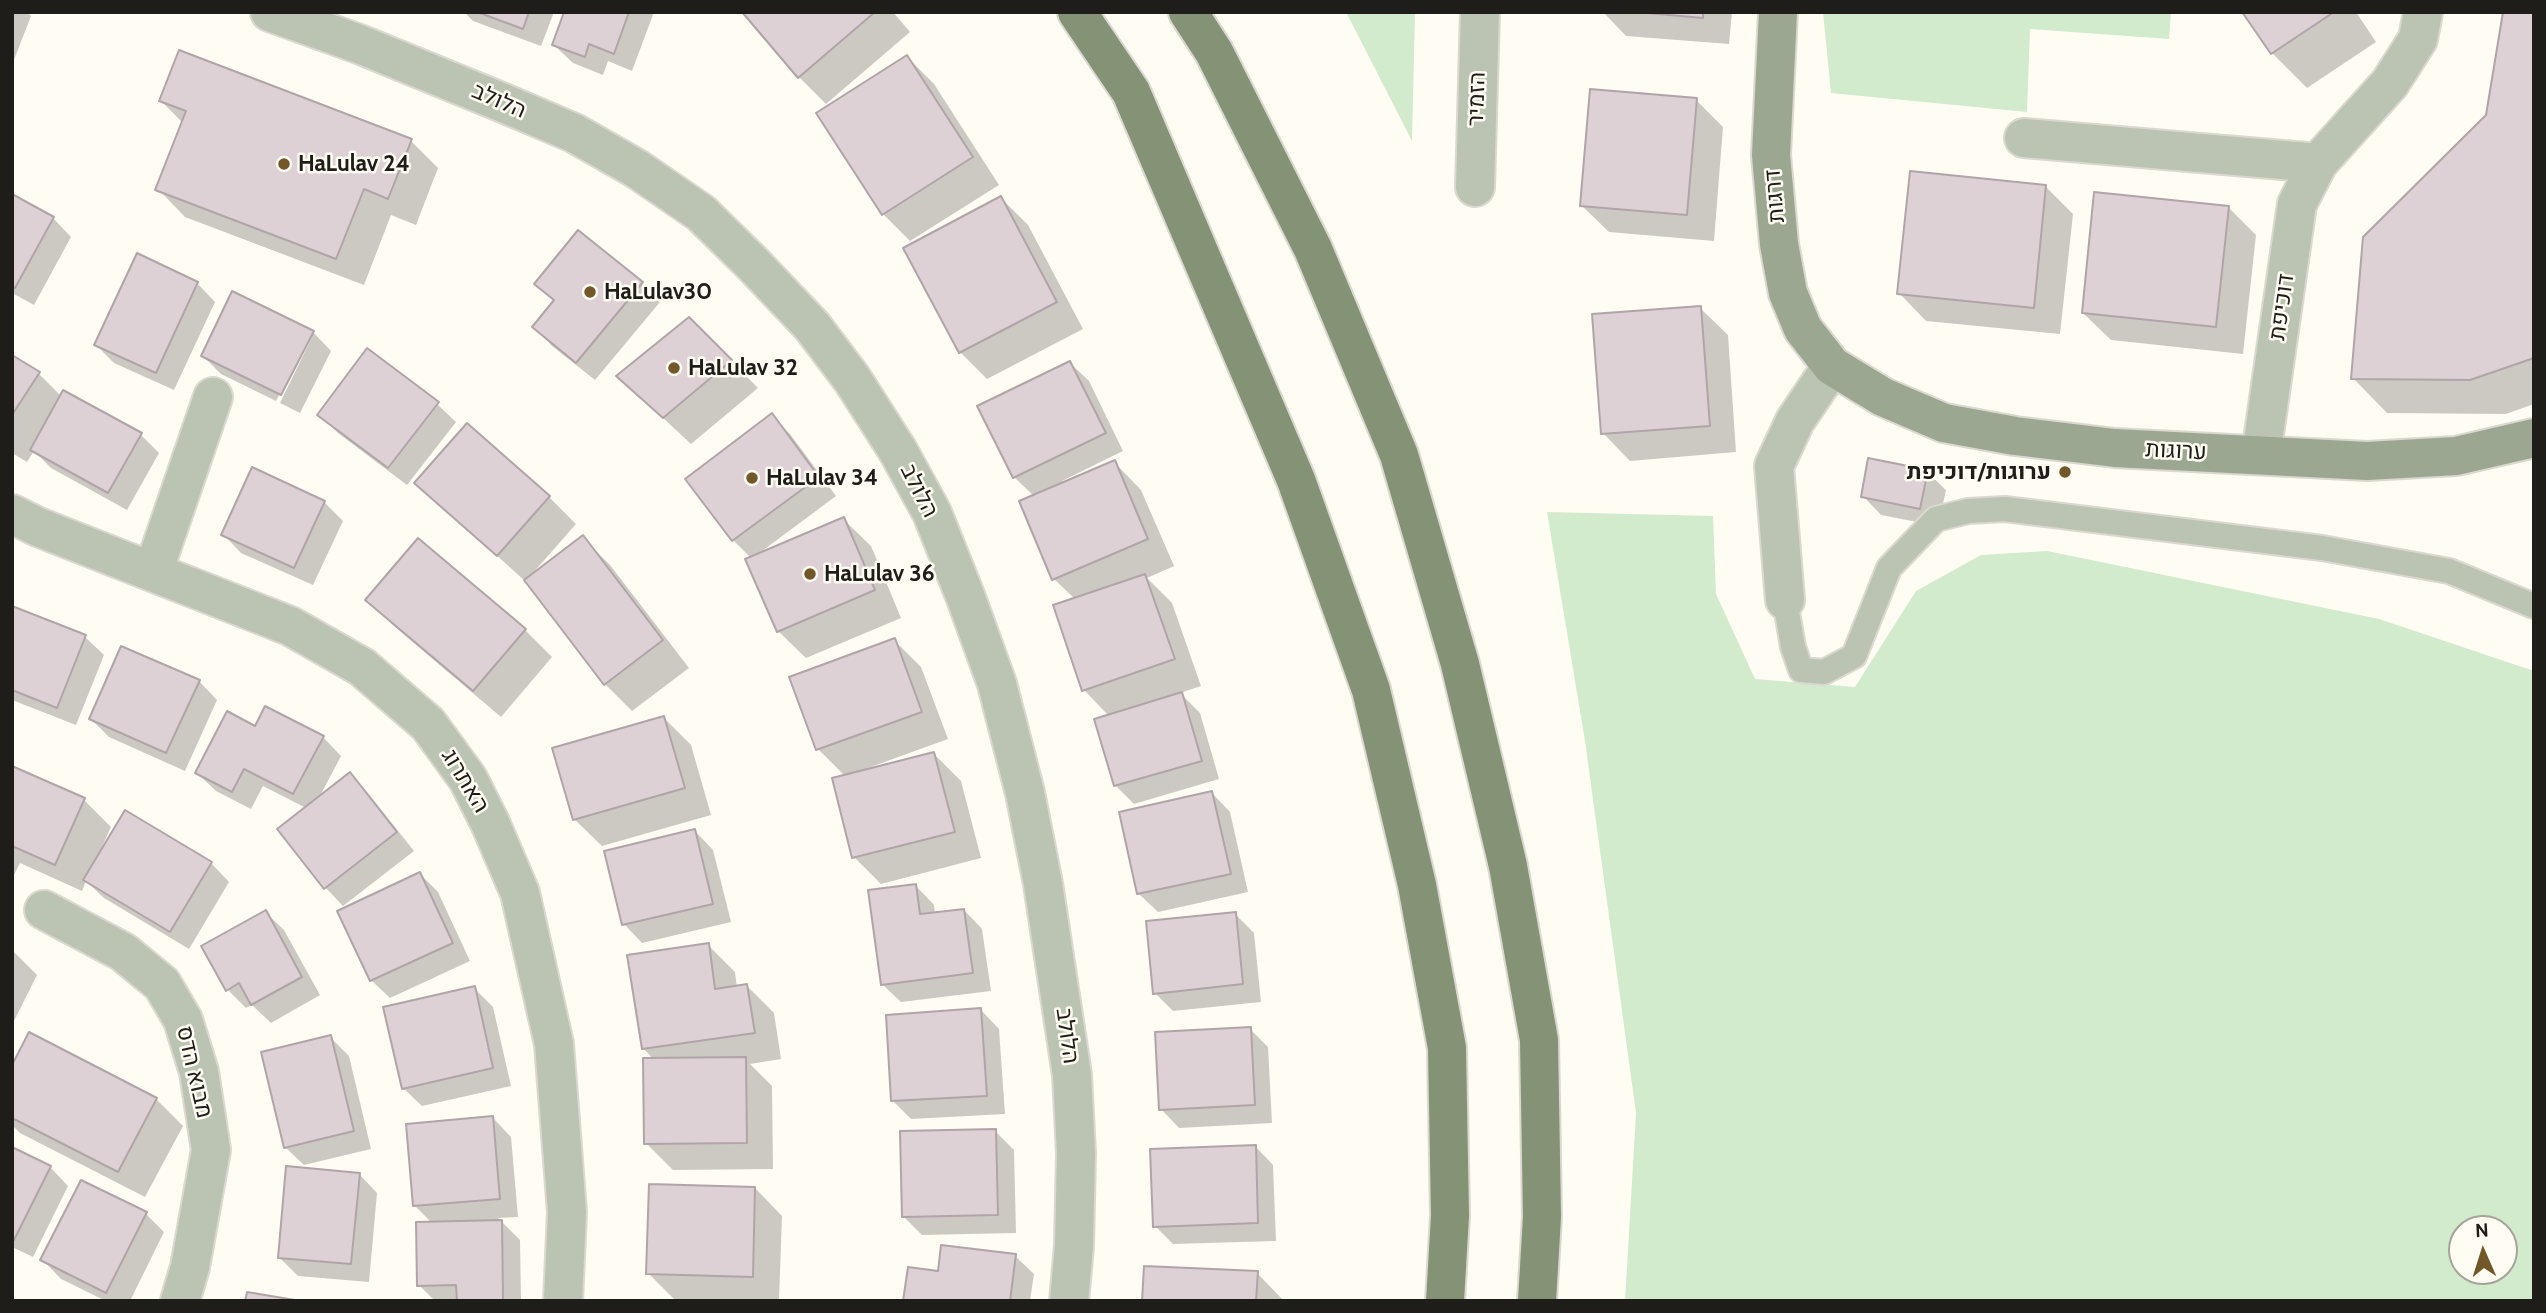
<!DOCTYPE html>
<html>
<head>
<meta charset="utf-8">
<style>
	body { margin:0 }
	#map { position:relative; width:2546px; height:1313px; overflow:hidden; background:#fffcf3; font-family:Cabin,sans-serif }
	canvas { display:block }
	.frame { position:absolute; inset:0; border:14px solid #1f1d19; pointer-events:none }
	.north { position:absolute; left:2448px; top:1215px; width:70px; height:70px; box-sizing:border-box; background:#fffcf3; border:2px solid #a5a39c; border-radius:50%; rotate:357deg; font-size:19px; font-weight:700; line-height:28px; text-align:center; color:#1f1d19 }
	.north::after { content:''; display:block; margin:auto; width:24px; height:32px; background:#725729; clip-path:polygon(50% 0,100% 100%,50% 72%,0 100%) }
</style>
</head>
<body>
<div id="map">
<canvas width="2546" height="1313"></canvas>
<div class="frame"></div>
<div class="north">N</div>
</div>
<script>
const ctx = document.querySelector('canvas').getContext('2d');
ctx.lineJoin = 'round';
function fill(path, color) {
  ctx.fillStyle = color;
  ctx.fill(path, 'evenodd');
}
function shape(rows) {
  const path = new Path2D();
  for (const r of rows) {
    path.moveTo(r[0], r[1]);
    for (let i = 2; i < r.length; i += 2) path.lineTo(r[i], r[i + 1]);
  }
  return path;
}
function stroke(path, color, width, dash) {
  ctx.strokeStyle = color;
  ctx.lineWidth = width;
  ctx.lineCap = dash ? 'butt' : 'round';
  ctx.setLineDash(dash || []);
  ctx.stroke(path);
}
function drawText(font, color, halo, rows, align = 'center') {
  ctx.font = font + ' Cabin,Heebo,sans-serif';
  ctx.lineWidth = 5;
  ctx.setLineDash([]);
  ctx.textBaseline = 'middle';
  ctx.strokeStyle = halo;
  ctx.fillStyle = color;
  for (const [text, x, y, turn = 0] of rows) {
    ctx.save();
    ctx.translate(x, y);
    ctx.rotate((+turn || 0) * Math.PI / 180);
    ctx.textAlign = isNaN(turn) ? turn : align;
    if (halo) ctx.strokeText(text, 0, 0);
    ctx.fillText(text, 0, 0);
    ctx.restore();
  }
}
fill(shape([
	[1346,12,1415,12,1412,141],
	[1823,12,2171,12,2169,39,2030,29,2027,112,1831,93],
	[1547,512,1713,516,1716,594,1755,679,1855,687,1916,591,1981,555,2047,551,2379,619,2534,671,2534,1301,1625,1301,1636,1113,1585,741],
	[2462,1229,2504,1229,2504,1271,2462,1271]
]), '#d2ebcc');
fill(shape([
	[12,12,27,12,31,16,12,65],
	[464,12,554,12,541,46,473,21],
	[566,12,654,12,632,71,608,61,603,75,573,63,554,45],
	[744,12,893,12,910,32,826,104,799,77],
	[1603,12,1732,12,1729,44,1626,36],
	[2244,12,2356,12,2376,42,2307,88,2272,53],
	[2534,12,2534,404,2506,414,2387,413,2353,378,2488,116],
	[907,57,934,84,999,185,910,241,883,214,818,113],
	[1696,100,1723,127,1714,241,1609,232,1581,205],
	[161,101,411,141,438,168,416,225,391,215,364,285,185,217,158,189,183,123],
	[2046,187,2073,214,2060,334,1926,321,1899,293],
	[12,196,53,218,71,237,34,305,12,293],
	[1001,198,1028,225,1083,329,987,379,960,352,905,248],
	[2228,207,2256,235,2243,354,2111,340,2083,313],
	[579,232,642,284,660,302,595,380,552,346,534,327,555,302,537,284],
	[197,283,215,302,174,390,114,363,96,345],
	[1700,308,1728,335,1736,452,1630,461,1603,433],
	[689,319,758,388,691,444,618,376],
	[313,332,331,351,300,413,280,403,312,337,309,337,276,401,221,374,203,356],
	[12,357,38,373,62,397,141,435,159,453,127,510,51,468,34,451,27,462,12,453],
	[1070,363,1089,381,1123,451,1062,481,1063,484,1114,462,1141,490,1174,566,1147,578,1172,603,1201,686,1180,693,1200,713,1219,779,1134,804,1115,785,1109,716,1084,690,1075,599,1054,579,1034,496,1014,477],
	[437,404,456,422,407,485,338,433,319,414],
	[771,415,790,434,836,496,758,554,843,519,871,546,901,618,806,658,778,631,751,558,733,540,687,479],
	[467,425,549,497,576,524,532,574,583,538,610,565,689,668,632,711,605,684,525,581,417,483],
	[1927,472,1946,490,1938,526,1881,515,1863,496],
	[324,502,343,521,313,585,241,553,223,534],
	[368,600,525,630,552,657,501,717,395,627],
	[12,608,85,637,104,655,76,725,12,700],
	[894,640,921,667,948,739,868,768,869,770,933,753,961,781,981,858,881,884,854,857,845,776,818,749],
	[199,681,217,700,185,771,109,737,91,719],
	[664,718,691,745,711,815,602,846,574,819],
	[323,737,341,756,319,798,350,774,368,793,414,851,343,906,325,887,306,808,263,786,251,809,216,791,197,773],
	[12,768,84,800,111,827,102,847,211,863,229,882,189,949,104,898,86,881,82,891,20,863,12,879],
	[1212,793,1230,812,1248,892,1158,912,1139,894],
	[695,831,713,850,731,922,642,943,624,924],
	[420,874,438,892,470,961,390,998,371,980],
	[916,886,934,905,935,914,964,910,982,929,991,991,901,1002,882,984],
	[265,912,284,930,320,995,271,1023,252,1005,246,1008,228,990],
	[1235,914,1254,933,1261,1002,1173,1011,1155,993],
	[708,945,735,972,737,988,747,986,774,1013,781,1059,750,1064,772,1086,773,1169,673,1170,646,1143,654,1060,643,1048],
	[12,950,37,975,12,1025],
	[474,988,493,1007,511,1086,422,1106,403,1088],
	[981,1010,999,1029,1005,1114,911,1119,893,1101],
	[1250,1029,1268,1047,1272,1123,1179,1128,1161,1109],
	[330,1037,349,1056,371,1149,304,1165,285,1147],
	[12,1069,156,1099,183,1126,145,1197,20,1133,12,1125],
	[493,1118,511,1137,518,1217,498,1218,520,1240,521,1301,435,1301,419,1285,432,1223,414,1205],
	[995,1131,1014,1150,1016,1233,922,1235,904,1217],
	[1255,1146,1273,1165,1276,1241,1173,1244,1155,1226],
	[12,1149,50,1167,68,1186,33,1257,12,1247],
	[359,1174,377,1193,369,1282,298,1276,279,1257],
	[755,1188,782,1216,779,1301,675,1300,648,1273],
	[146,1214,164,1232,130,1301,106,1301,61,1279,43,1260],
	[1015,1256,1034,1274,1030,1301,905,1301,939,1273],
	[1257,1273,1284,1301,1144,1301]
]), '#0003');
const building = shape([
	[477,12,529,12,523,29,477,12],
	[564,12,629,12,614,54,589,44,585,57,552,45,564,12],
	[742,12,875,12,798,78,742,12],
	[1635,12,1703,12,1703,18,1635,12],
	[2242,12,2334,12,2271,54,2242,12],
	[2503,12,2534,12,2534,358,2470,380,2351,379,2363,237,2486,115,2503,12],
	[179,50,412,139,388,199,364,189,336,259,155,190,186,111,159,101,179,50],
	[907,55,973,157,882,215,816,113,907,55],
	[1590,89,1697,98,1687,215,1580,206,1590,89],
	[1910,171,2046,185,2034,308,1897,294,1910,171],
	[2094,192,2229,206,2216,327,2082,313,2094,192],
	[12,194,54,217,15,288,12,286,12,194],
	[1001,196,1057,302,959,353,903,248,1001,196],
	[578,230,643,282,576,363,532,327,554,300,534,284,578,230],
	[137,253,198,282,156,373,94,345,137,253],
	[232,291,314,331,281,395,201,356,232,291],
	[1701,306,1710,426,1601,434,1592,314,1701,306],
	[689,317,732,360,663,418,616,376,689,317],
	[367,348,439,402,388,468,317,415,367,348],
	[12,355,40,372,12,415,12,355],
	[1070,361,1106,433,1013,478,977,406,1070,361],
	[63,390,142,433,108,493,30,450,63,390],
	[772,413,819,477,732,541,685,479,772,413],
	[467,423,550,496,497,556,414,483,467,423],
	[1868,458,1928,470,1920,509,1861,497,1868,458],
	[1115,460,1148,539,1052,580,1019,501,1115,460],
	[252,467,325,501,294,568,221,535,252,467],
	[844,517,875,590,777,632,745,559,844,517],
	[583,535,663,640,604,685,524,580,583,535],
	[418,538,526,629,473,691,365,600,418,538],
	[1145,574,1175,659,1082,691,1053,605,1145,574],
	[12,606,86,635,57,708,12,690,12,606],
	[895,638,922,712,816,750,789,677,895,638],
	[121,646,200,680,166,753,89,719,121,646],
	[1182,692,1202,761,1114,786,1094,719,1182,692],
	[265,706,324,736,293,794,244,769,232,792,195,773,227,711,255,726,265,706],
	[664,716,685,788,573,820,552,748,664,716],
	[934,752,955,832,852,858,832,778,934,752],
	[12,766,85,798,55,865,12,846,12,766],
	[350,772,397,832,324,889,277,829,350,772],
	[1212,791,1231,874,1137,894,1119,812,1212,791],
	[125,810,212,862,170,932,83,880,125,810],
	[695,829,713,904,622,925,604,851,695,829],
	[420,872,453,943,370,981,337,911,420,872],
	[916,884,920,914,964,909,973,973,881,985,868,890,916,884],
	[266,910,302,977,251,1005,239,983,226,991,201,946,266,910],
	[1236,912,1243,984,1153,994,1146,921,1236,912],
	[709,943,715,989,747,984,755,1033,642,1049,627,955,709,943],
	[475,986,493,1068,402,1089,383,1007,475,986],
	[981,1008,987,1096,891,1101,886,1015,981,1008],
	[1251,1027,1255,1105,1159,1110,1155,1032,1251,1027],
	[29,1032,157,1098,118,1172,12,1118,12,1065,29,1032],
	[331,1035,354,1131,284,1148,261,1052,331,1035],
	[746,1057,747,1143,644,1144,643,1058,746,1057],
	[493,1116,500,1199,413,1206,406,1124,493,1116],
	[996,1129,998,1215,902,1217,900,1131,996,1129],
	[1256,1145,1258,1223,1153,1227,1150,1149,1256,1145],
	[12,1147,51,1166,14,1240,12,1239,12,1147],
	[286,1166,360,1173,351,1264,278,1258,286,1166],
	[81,1180,147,1212,106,1293,40,1260,81,1180],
	[649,1184,755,1187,753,1277,646,1274,649,1184],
	[502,1220,503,1301,457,1301,456,1285,417,1286,416,1222,502,1220],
	[941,1245,1016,1254,1010,1301,903,1301,908,1267,938,1271,941,1245],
	[1144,1266,1258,1271,1256,1301,1142,1301,1144,1266],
	[247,1292,301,1301,245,1301,247,1292]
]);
fill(building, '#ddd1d5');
stroke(building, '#b0a4a8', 2);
const lane = shape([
	[1785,600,1793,647,1801,670,1824,672,1854,656,1889,568,1936,519,1968,511,2005,509,2322,548,2449,571,2534,606]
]);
const street = shape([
	[270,12,359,44,501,102,574,133,637,169,701,213,753,264,812,326,852,379,898,451,932,513,966,598,997,684,1025,793,1043,884,1072,1075,1076,1153,1074,1246,1069,1301],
	[2024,138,2318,163],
	[1475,187,1480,12],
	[2261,455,2297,204,2318,163,2390,83,2418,39,2423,12],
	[12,514,38,527,290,626,362,667,428,724,468,779,491,825,520,893,554,1044,567,1212,563,1301],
	[153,572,213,397],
	[1785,600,1774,466,1795,421,1832,366],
	[44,910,123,952,162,984,183,1020,199,1072,211,1150,190,1267,180,1301]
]);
const secondary = shape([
	[1778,12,1771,155,1779,244,1788,293,1803,329,1832,366,1883,397,1944,423,2015,436,2115,448,2367,461,2456,456,2534,438]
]);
const primary = shape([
	[1077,12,1131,92,1296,480,1371,690,1417,885,1447,1048,1450,1216,1445,1301],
	[1188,12,1214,52,1313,249,1399,455,1460,664,1508,866,1539,1040,1542,1217,1537,1301]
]);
stroke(lane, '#dbd8d0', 28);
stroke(street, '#dbd8d0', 42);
stroke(secondary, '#dbd8d0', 42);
stroke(primary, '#dbd8d0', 42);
stroke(lane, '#bbc3b3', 24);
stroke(street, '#bbc3b3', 38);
stroke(secondary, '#9ba790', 38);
stroke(primary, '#849276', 38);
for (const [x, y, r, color] of [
	[284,164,7,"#725729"],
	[590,292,7,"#725729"],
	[674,368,7,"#725729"],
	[2065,472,7,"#725729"],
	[752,478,7,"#725729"],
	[810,574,7,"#725729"]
]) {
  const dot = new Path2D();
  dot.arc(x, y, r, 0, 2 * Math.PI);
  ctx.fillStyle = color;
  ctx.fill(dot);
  stroke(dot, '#fffcf3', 2.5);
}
drawText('23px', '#1f1d19', '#fffcf3', [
	["הזמיר",1477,99,-88],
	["הלולב",499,101,23],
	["דרגות",1775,196,-95],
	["דוכיפת",2282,307,-82],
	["ערוגות",2176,451,3],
	["הלולב",919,491,63],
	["האתרוג",465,781,59],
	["הלולב",1067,1036,82],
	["מבוא הדס",194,1072,77]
]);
drawText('bold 23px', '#1f1d19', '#fffcf3', [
	["HaLulav 24",298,164],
	["HaLulav30",604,292],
	["HaLulav 32",688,368],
	["ערוגות/דוכיפת",2051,472,"right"],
	["HaLulav 34",766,478],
	["HaLulav 36",824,574]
], 'left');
</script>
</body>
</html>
